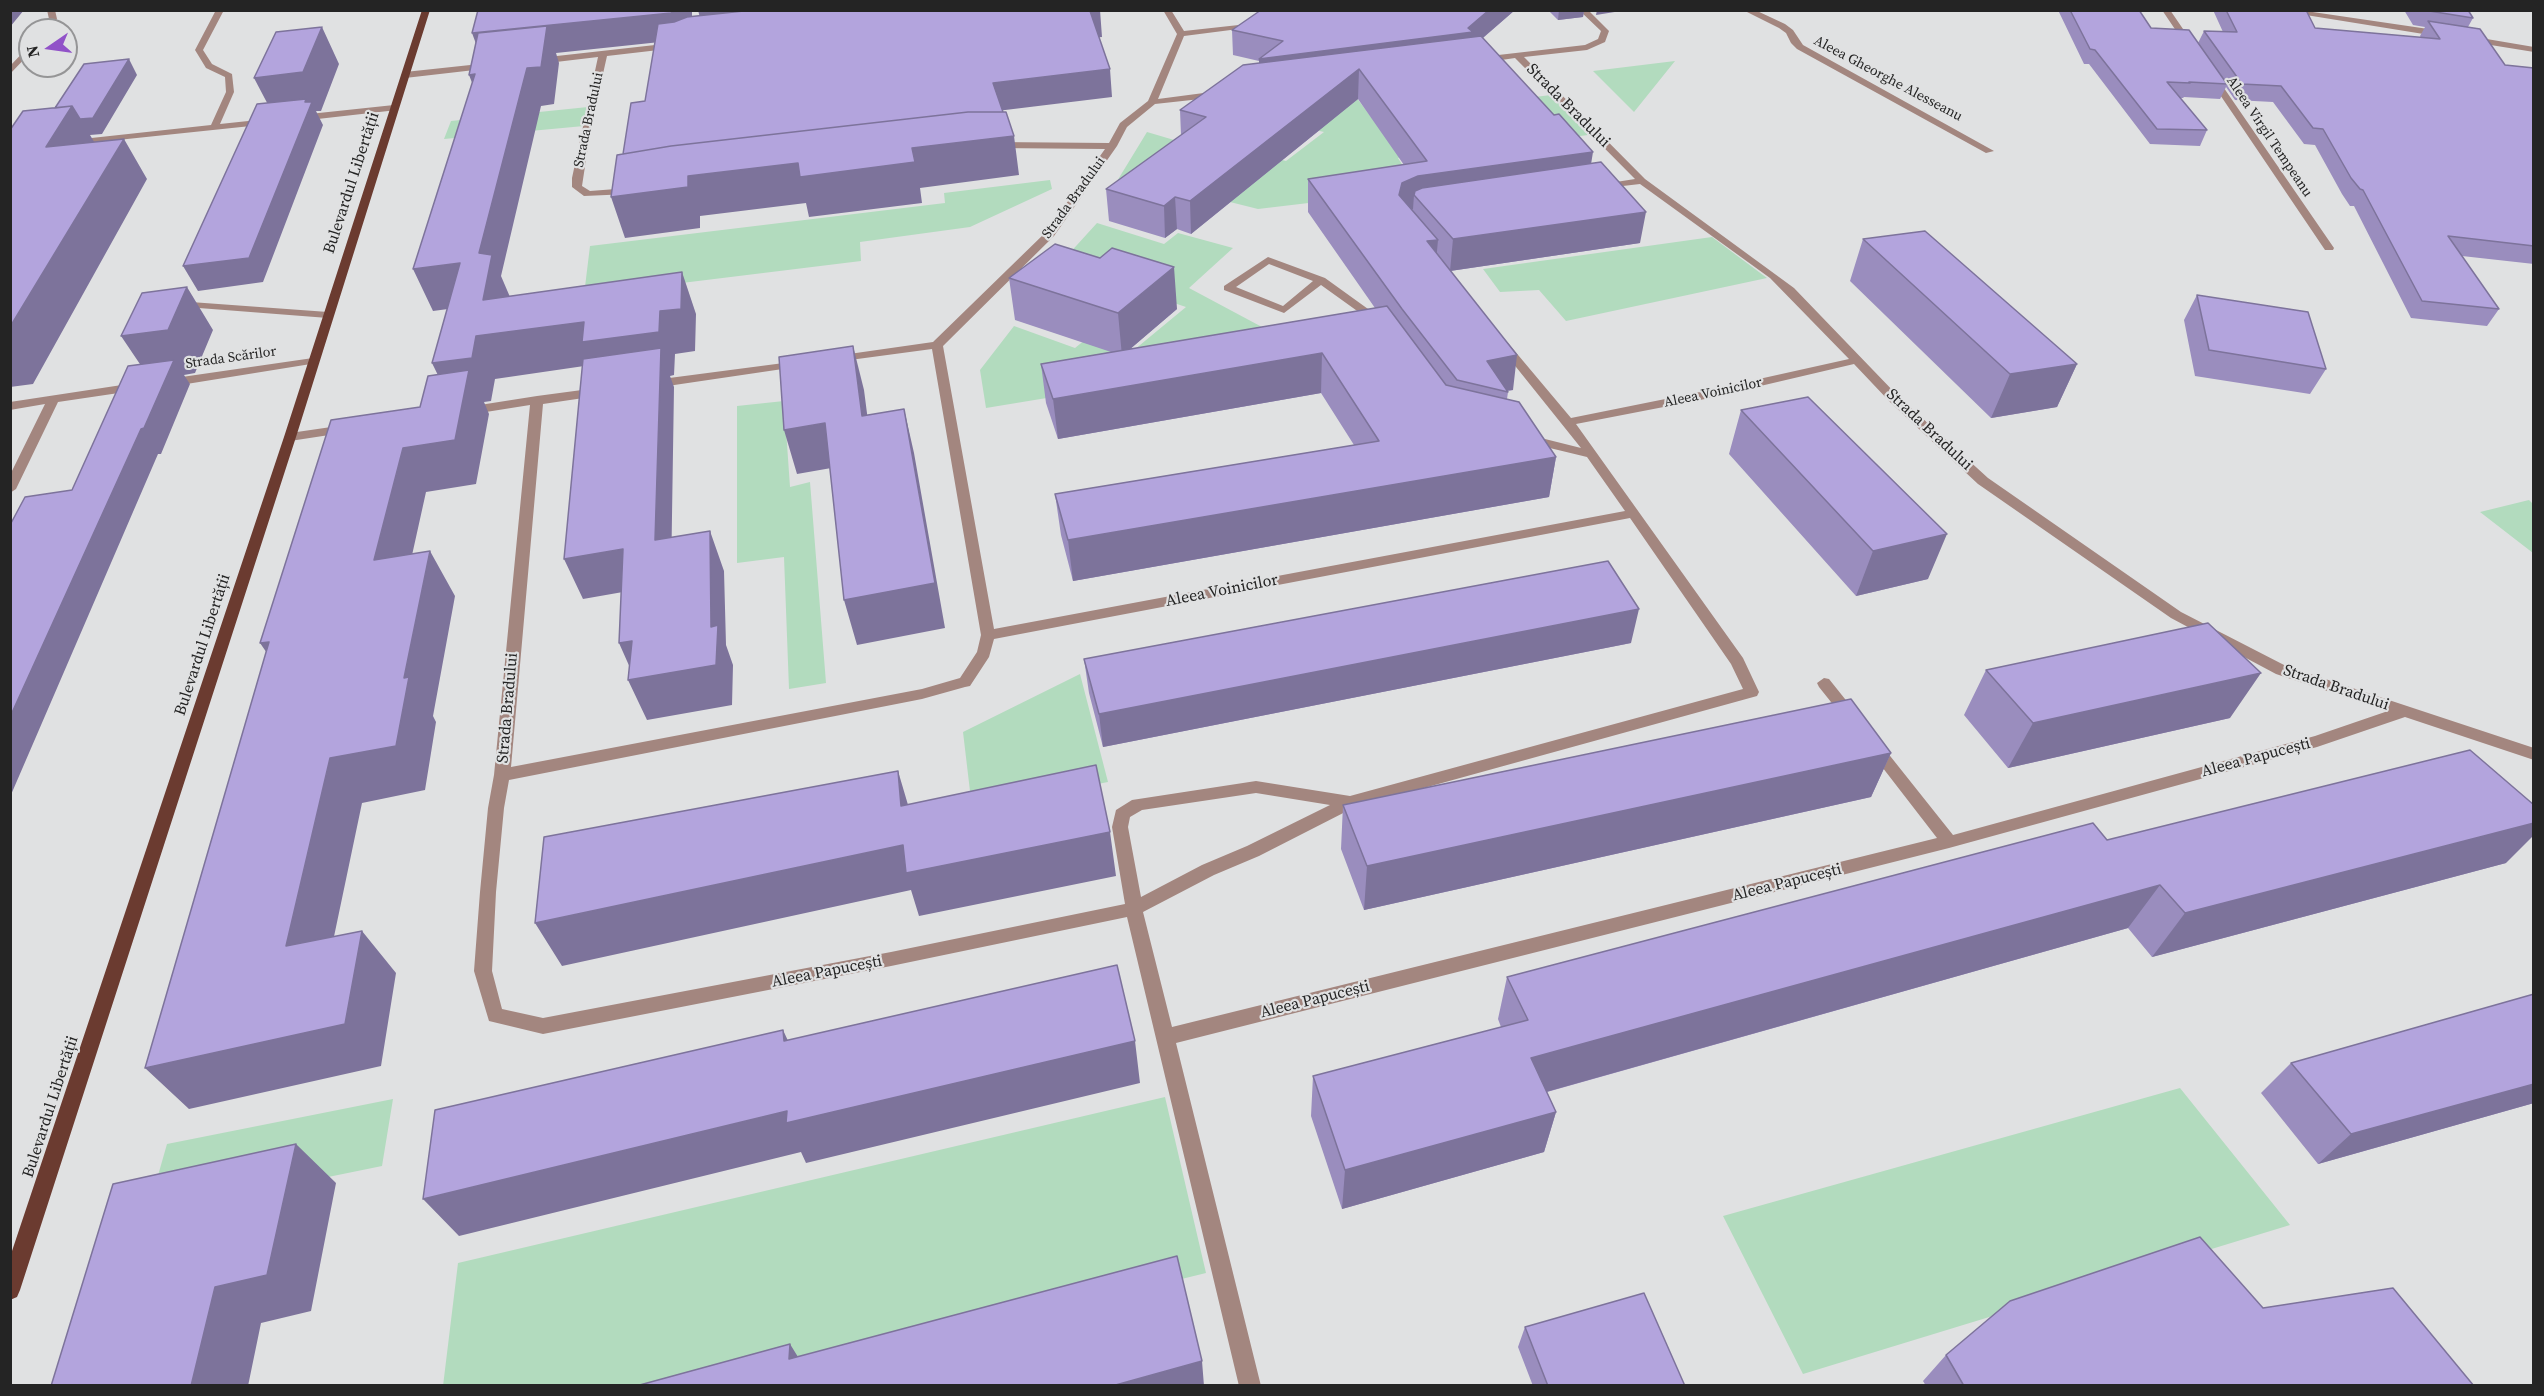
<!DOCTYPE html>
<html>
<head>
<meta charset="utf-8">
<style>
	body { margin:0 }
	#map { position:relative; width:2544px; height:1396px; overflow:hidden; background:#e0e1e2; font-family:"Source Serif 4",serif }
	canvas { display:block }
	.frame { position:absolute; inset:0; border:12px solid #242424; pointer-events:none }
	.north { position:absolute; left:18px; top:18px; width:60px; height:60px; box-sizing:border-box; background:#e0e1e2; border:2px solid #959596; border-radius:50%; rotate:257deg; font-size:16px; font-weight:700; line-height:24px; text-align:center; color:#242424 }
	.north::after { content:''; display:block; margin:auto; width:21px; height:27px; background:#9152c8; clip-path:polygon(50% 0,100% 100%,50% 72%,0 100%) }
</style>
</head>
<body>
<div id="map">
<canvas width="2544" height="1396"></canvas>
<div class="frame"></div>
<div class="north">N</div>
</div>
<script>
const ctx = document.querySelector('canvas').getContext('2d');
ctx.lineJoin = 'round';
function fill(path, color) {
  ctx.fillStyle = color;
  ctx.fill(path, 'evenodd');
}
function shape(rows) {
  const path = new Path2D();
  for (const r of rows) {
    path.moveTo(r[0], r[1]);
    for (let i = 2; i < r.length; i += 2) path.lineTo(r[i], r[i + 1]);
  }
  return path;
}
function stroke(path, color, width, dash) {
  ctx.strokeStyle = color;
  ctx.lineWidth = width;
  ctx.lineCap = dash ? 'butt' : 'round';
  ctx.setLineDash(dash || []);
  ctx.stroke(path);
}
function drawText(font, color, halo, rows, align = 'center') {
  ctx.font = font + ' "Source Serif 4",serif';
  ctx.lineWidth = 4.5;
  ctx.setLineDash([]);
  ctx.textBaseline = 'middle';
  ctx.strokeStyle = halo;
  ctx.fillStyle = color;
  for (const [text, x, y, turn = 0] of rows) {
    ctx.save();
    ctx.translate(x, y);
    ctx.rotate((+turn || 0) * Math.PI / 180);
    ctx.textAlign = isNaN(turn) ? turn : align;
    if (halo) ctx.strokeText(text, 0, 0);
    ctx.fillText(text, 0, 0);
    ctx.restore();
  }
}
fill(shape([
	[1675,61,1634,112,1593,71],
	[1353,93,1371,117,1551,95,1588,135,1398,158,1418,190,1258,209,1186,191,1111,191,1147,132,1235,158,1248,151,1286,161,1324,132,1219,107],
	[588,107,584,126,444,139,451,121],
	[1050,180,1052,189,970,227,860,242,861,261,584,295,590,246,945,203,944,193],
	[1097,223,1164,244,1178,233,1233,248,1189,288,1262,327,1362,316,1380,343,986,408,980,370,1014,326,1075,348,1091,335,1134,350,1186,307,1111,282,1046,279],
	[1712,237,1767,278,1566,321,1539,290,1500,292,1483,269],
	[784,401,790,487,810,482,826,683,789,689,784,557,737,563,737,406],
	[2529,500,2533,504,2533,553,2480,512],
	[1080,674,1108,782,972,808,963,732],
	[2180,1088,2290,1225,1803,1374,1723,1216],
	[1165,1097,1206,1273,750,1385,443,1386,458,1263],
	[393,1099,382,1166,147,1214,167,1144]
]), '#b2dbbe');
fill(shape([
	[47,10,55,10,57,19,49,30,41,30,49,19,47,10],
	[216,10,224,10,203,50,212,64,232,74,234,92,220,124,267,119,270,120,270,124,70,145,68,143,73,140,211,125,226,92,225,77,206,68,195,50,216,10],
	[1163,10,1171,10,1184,31,1257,23,1258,25,1254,27,1184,36,1158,99,1219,91,1223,94,1219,97,1155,104,1127,127,1117,146,1054,236,943,346,994,629,1625,511,1587,457,1525,442,1523,439,1529,435,1581,448,1500,347,1500,343,1508,343,1571,418,1705,391,1849,359,1770,278,1640,184,1597,189,1597,185,1635,179,1515,58,1481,63,1477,60,1481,57,1585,45,1598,39,1601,31,1579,10,1588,10,1609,31,1605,42,1587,50,1524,57,1645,179,1794,288,1898,396,1988,478,2181,612,2286,666,2534,748,2534,760,2405,717,2317,747,1949,848,1176,1043,1261,1386,1239,1386,1127,917,891,966,543,1034,489,1021,474,971,480,892,488,808,494,775,530,405,467,415,461,411,467,407,537,396,597,388,603,392,597,396,543,404,511,767,922,689,960,678,977,652,981,635,932,349,835,362,829,359,835,356,933,342,1046,232,1105,149,995,148,990,145,995,142,1109,143,1120,123,1148,101,1177,34,1163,10],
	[1854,364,1890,402,1978,484,2171,618,2276,674,2388,711,2315,736,1953,835,1879,742,1874,740,1869,742,1866,746,1869,750,1937,838,1172,1027,1143,912,1214,875,1259,856,1355,807,1757,696,1759,692,1743,658,1576,424,1705,399,1854,364],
	[1630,518,1731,664,1743,689,1350,796,1256,781,1132,800,1116,810,1112,827,1125,904,891,952,543,1018,502,1009,492,971,496,892,504,808,509,780,922,699,965,687,970,686,989,657,994,639,1630,518],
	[1256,793,1330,805,1247,846,1202,865,1141,897,1128,827,1130,817,1142,810,1256,793],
	[1743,10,1755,10,1785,24,1793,30,1803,45,1994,151,1986,153,1797,49,1791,43,1786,33,1779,28,1743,10],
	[2162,10,2170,10,2194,45,2193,47,2187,47,2162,10],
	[2275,10,2299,10,2442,31,2446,34,2442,37,2275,10],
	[2469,36,2534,47,2534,52,2466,41,2466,37,2469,36],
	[673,43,677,46,676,48,607,56,591,127,582,186,590,191,629,188,634,191,629,194,584,196,572,187,572,178,598,57,539,64,535,61,539,58,673,43],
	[30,45,30,53,10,74,10,66,30,45],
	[489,63,492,64,492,68,405,78,401,75,405,72,489,63],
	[2209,75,2215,75,2334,248,2333,250,2325,250,2208,77,2209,75],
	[394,105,397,106,397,110,300,121,295,118,300,115,394,105],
	[1268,257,1325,278,1375,314,1382,324,1380,326,1372,326,1367,318,1321,285,1284,313,1224,290,1224,286,1268,257],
	[1269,264,1313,281,1283,306,1236,287,1269,264],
	[177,301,328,312,334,315,328,318,173,306,171,304,177,301],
	[313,358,319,361,317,363,168,387,162,383,168,379,313,358],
	[799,361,805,364,803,366,654,388,648,384,654,380,799,361],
	[135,383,141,387,139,390,58,402,16,489,10,493,10,475,45,404,10,410,10,402,135,383],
	[345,425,349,426,351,429,349,432,290,441,284,437,290,433,345,425],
	[1824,678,1829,679,1857,714,1860,718,1857,722,1847,722,1819,687,1817,683,1824,678]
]), '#a3867f');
fill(shape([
	[422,10,430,10,296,437,20,1290,17,1297,10,1300,10,1257,284,437,422,10]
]), '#6b3b30');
fill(shape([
	[1261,10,1515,10,1483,38,1591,164,1640,243,1450,271,1513,390,1507,391,1508,392,1507,399,1556,457,1549,497,1073,581,1061,535,1055,494,1354,445,1321,393,1058,439,1046,403,1041,364,1111,352,1015,320,1009,278,1177,309,1130,349,1375,308,1308,212,1308,179,1404,165,1358,99,1191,234,1177,229,1165,238,1109,221,1106,189,1181,135,1180,110,1259,63,1259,61,1233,55,1232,30],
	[1548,10,1584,10,1583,17,1558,20],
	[2058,10,2139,10,2151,28,2198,43,2204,31,2223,32,2213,10,2306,10,2315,28,2421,38,2420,36,2425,27,2413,25,2404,10,2468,10,2473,18,2468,27,2505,65,2534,68,2534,264,2462,256,2499,309,2487,326,2411,318,2354,206,2350,206,2342,194,2315,145,2304,144,2273,102,2235,100,2226,87,2220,99,2184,97,2183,98,2180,98,2207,130,2200,146,2150,144,2089,64,2084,64],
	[1863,239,2077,364,2057,407,1991,418,1850,281],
	[2197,295,2326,369,2310,394,2195,376,2184,320],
	[1741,410,1928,579,1856,596,1729,454],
	[1631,643,1103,747,1089,693,1084,659],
	[1986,670,2230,718,2008,768,1964,715],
	[1891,753,1871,797,1364,910,1341,849,1343,805],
	[2107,840,2506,863,2152,957,2128,928,1547,1092,1556,1112,1544,1152,1342,1209,1311,1116,1313,1076,1501,1027,1498,1019,1507,977],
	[2534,994,2534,1103,2318,1164,2261,1093,2291,1063],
	[2263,1308,2474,1386,1926,1386,1923,1381,1946,1355],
	[1525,1327,1685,1386,1533,1386,1518,1347]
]), '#9a8dbe');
fill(shape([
	[10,10,24,10,10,27],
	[676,10,692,10,692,32,679,40,556,53,559,63,554,104,541,106,501,276,510,297,660,311,682,272,696,314,695,351,675,354,674,375,670,376,674,387,671,580,655,540,591,365,495,379,491,401,484,402,489,414,476,484,426,492,401,605,374,560,403,448,453,406,432,363,483,300,479,253,482,60,472,33],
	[698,10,815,10,704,34],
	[1100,10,1102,37,1092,38,1090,11],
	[1489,10,1515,10,1471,48,1359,69,1358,99,1191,234,1190,201,1259,84,1259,59,1468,28],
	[1559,10,1584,10,1583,17,1558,20],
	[1597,10,1627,10,1596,15],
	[322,27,339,64,321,111,316,111,323,125,263,282,198,291,183,266,274,116,254,78],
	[129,59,137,75,102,134,90,135,96,145,46,147,72,106],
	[1110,69,1112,97,997,111,993,83],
	[475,74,484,113,469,75],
	[1014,136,1019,175,920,188,922,203,809,217,806,203,700,216,700,228,625,238,611,197,688,176,912,148,622,155],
	[124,139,147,179,33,384,10,387,10,327],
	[1593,152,1588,183,1414,195,1413,209,1400,215,1399,195,1402,183,1418,176],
	[1175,197,1177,229,1165,238,1164,206],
	[1646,212,1640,243,1450,271,1453,239],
	[1438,240,1435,273,1427,241],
	[460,263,478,305,433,311,413,269],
	[1174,267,1177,309,1122,356,1118,313],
	[187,287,213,330,195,373,184,375,190,384,161,454,158,454,10,797,10,717,150,379,121,336],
	[853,346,864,390,873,460,862,416],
	[1322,353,1321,393,1058,439,1053,399],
	[1517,355,1513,390,1503,391,1487,361],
	[2077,364,2057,407,1991,418,2010,374],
	[904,409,914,453,945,628,857,645,844,600],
	[825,423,837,467,797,474,784,430],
	[1556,457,1549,497,1073,581,1068,540],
	[710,531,724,571,726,645,733,665,732,705,647,720,628,680,635,679,619,643,711,627],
	[1947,534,1928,579,1856,596,1873,551],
	[623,549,640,589,583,599,564,559],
	[430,551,455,596,433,716,436,722,425,790,362,803,323,989,286,946,330,758,404,678],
	[1639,609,1631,643,1103,747,1099,714],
	[269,642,291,688,260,643],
	[2261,673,2230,718,2008,768,2033,723],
	[1891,753,1871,797,1364,910,1367,866],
	[898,771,911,815,901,806],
	[2534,823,2534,835,2506,863,2152,957,2185,913],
	[1110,832,1116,876,919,916,911,890,562,966,535,923,903,845],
	[2160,885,2128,928,1521,1099,1531,1058],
	[362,931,396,973,381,1066,189,1109,145,1068],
	[783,1030,802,1071,784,1041],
	[1135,1041,1140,1083,806,1163,801,1152,459,1236,423,1199,787,1111],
	[2534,1084,2534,1103,2318,1164,2351,1134],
	[1556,1112,1544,1152,1342,1209,1345,1170],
	[296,1144,336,1183,311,1311,261,1323,248,1386,191,1386,215,1287],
	[790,1344,811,1378,789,1359],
	[1202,1361,1204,1386,1112,1386]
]), '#7d739b');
const building = shape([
	[478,10,676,10,671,13,472,33,478,10],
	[753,10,1095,10,1090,11,1110,69,993,83,1003,112,968,112,671,146,623,154,631,103,645,101,658,24,674,22,687,17,753,10],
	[1261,10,1489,10,1468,28,1473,32,1259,59,1283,41,1232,30,1261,10],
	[2070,10,2139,10,2151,28,2189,30,2227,84,2189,82,2190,83,2167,82,2207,130,2157,129,2095,50,2090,49,2070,10],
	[2226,10,2306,10,2315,28,2440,39,2428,21,2480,29,2505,65,2534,68,2534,246,2448,236,2499,309,2422,301,2363,190,2360,189,2351,178,2323,129,2313,128,2281,86,2242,84,2204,31,2237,32,2226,10],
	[2423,10,2468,10,2473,18,2423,10],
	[547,26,541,67,527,68,479,253,492,255,483,300,682,272,681,309,660,311,659,332,582,342,584,322,476,336,472,358,432,363,460,263,413,269,475,74,469,75,478,33,547,26],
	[322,27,303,72,254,78,276,32,322,27],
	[1481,36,1554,115,1559,114,1593,152,1418,176,1402,183,1399,195,1438,240,1427,241,1517,355,1487,361,1508,392,1457,380,1402,309,1308,179,1427,161,1359,69,1190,201,1175,197,1164,206,1106,189,1206,117,1180,110,1243,65,1481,36],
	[129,59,93,118,80,119,72,106,55,108,84,64,129,59],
	[306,99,305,102,312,102,249,258,183,266,257,104,306,99],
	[72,106,46,147,124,139,10,327,10,130,23,111,72,106],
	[968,112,1006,112,1014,136,912,148,915,162,800,177,798,163,688,176,688,187,611,197,617,155,671,146,968,112],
	[1601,162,1646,212,1453,239,1414,195,1415,191,1422,188,1601,162],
	[1925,231,2077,364,2010,374,1863,239,1925,231],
	[1055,244,1100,258,1112,248,1174,267,1118,313,1009,278,1055,244],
	[187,287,168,330,121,336,142,293,187,287],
	[2197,295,2308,312,2326,369,2209,350,2197,295],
	[1387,306,1446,385,1519,402,1556,457,1068,540,1055,494,1379,441,1322,353,1053,399,1041,364,1387,306],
	[853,346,862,416,904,409,935,583,844,600,825,423,784,430,779,357,853,346],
	[661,348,655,540,710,531,711,627,718,625,716,665,628,680,632,641,619,643,623,549,564,559,583,359,661,348],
	[174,360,144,428,141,429,10,717,10,525,25,497,72,490,128,366,174,360],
	[469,370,455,440,403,448,374,560,430,551,404,678,409,677,396,746,330,758,286,946,362,931,345,1024,145,1068,269,642,260,643,331,420,420,407,428,376,469,370],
	[1808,397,1947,534,1873,551,1741,410,1808,397],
	[1608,561,1639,609,1099,714,1084,659,1608,561],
	[2208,623,2261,673,2033,723,1986,670,2208,623],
	[1851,699,1891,753,1367,866,1343,805,1851,699],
	[2470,750,2534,805,2534,823,2185,913,2160,885,1531,1058,1556,1112,1345,1170,1313,1076,1528,1020,1507,977,2093,823,2107,840,2470,750],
	[1096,765,1110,832,906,873,903,845,535,923,544,837,898,771,901,806,1096,765],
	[1117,965,1135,1041,786,1123,787,1111,423,1199,435,1110,783,1030,784,1041,1117,965],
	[2534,994,2534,1084,2351,1134,2291,1063,2534,994],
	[296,1144,267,1275,215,1287,191,1386,51,1386,113,1184,296,1144],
	[2200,1237,2263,1308,2393,1288,2474,1386,1964,1386,1946,1355,2010,1301,2200,1237],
	[1177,1256,1202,1361,1112,1386,636,1386,790,1344,789,1359,1177,1256],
	[1644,1293,1685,1386,1548,1386,1525,1327,1644,1293]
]);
fill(building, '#b3a4dd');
stroke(building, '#7d739b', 1.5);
drawText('14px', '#242424', '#e0e1e2', [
	["Aleea Gheorghe Alesseanu",1888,79,28],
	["Strada Bradului",589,120,-78],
	["Aleea Virgil Tempeanu",2269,137,56],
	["Strada Bradului",1074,198,-54],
	["Strada Scărilor",231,358,-8],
	["Aleea Voinicilor",1713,393,-12]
]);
drawText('16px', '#242424', '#e0e1e2', [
	["Strada Bradului",1568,106,45],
	["Bulevardul Libertății",352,183,-72],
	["Strada Bradului",1929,430,43],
	["Aleea Voinicilor",1222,591,-11],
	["Bulevardul Libertății",203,645,-72],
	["Strada Bradului",2336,688,19],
	["Strada Bradului",508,708,-85],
	["Aleea Papucești",2256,758,-15],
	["Aleea Papucești",1787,883,-14],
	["Aleea Papucești",827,972,-11],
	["Aleea Papucești",1315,1000,-14],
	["Bulevardul Libertății",51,1107,-72]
]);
</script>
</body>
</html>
